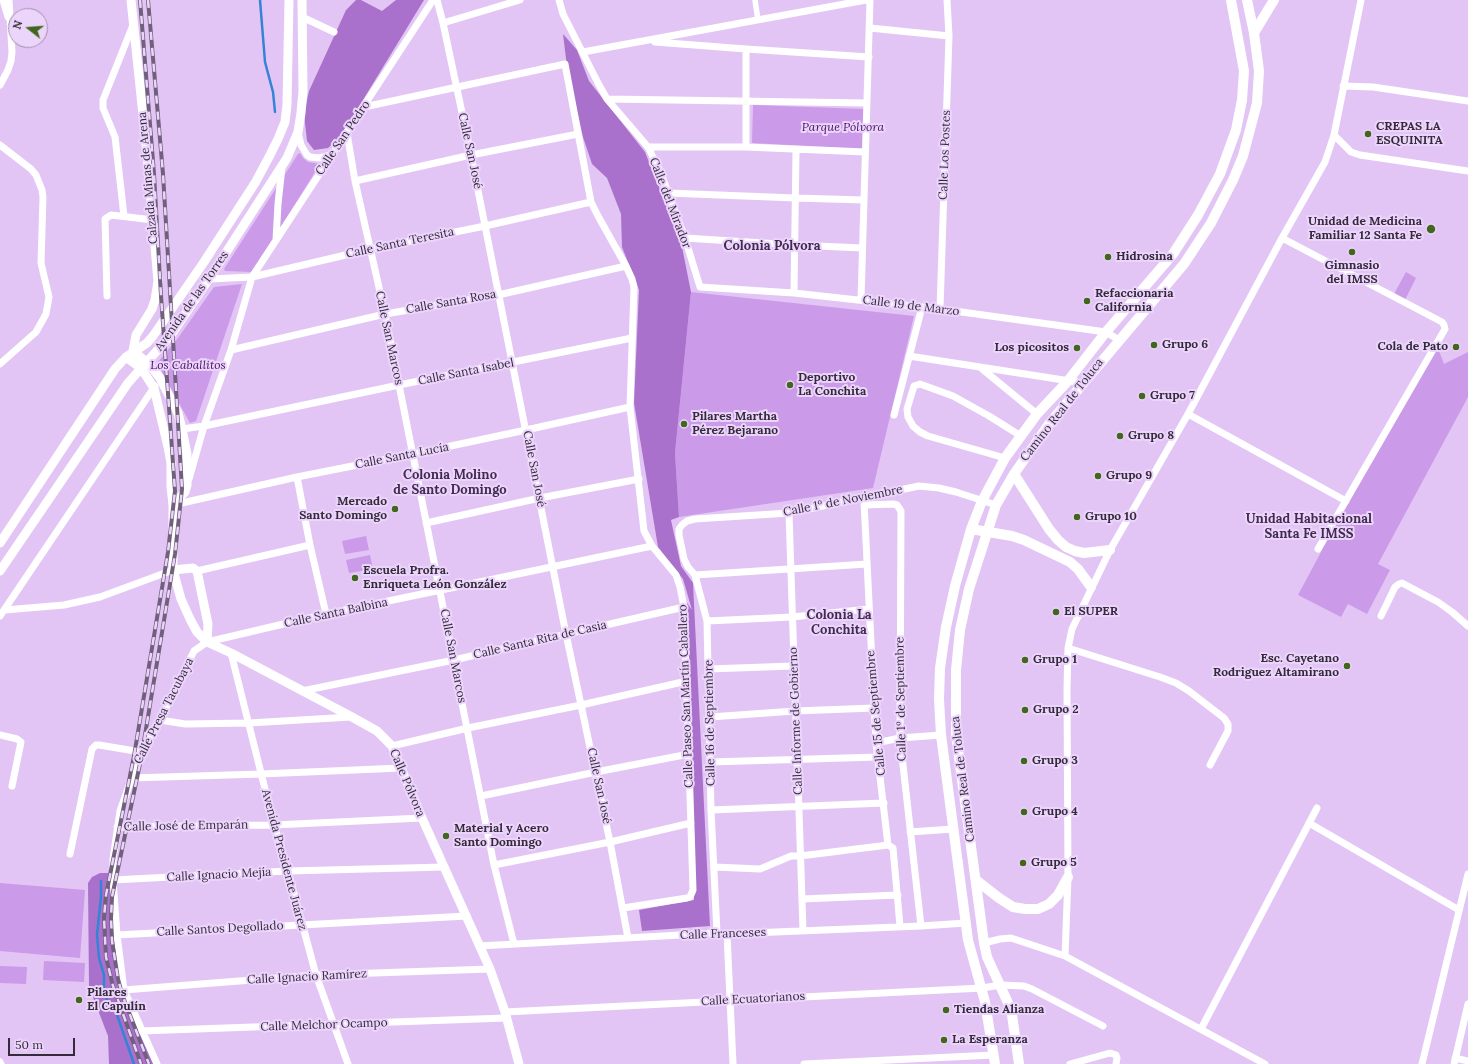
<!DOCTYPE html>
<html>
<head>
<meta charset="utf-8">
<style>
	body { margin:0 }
	#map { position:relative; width:1468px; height:1064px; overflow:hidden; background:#e2c5f5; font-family:Lora,serif }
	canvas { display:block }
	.north { position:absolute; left:8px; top:8px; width:40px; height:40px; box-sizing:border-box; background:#ecd5fb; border:1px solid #a391af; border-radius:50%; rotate:287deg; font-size:11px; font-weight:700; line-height:16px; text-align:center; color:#352a3c }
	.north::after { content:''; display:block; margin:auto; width:14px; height:18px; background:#42661e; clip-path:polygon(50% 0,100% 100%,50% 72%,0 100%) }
	.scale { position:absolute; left:8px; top:1038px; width:67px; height:18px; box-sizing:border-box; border:2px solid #352a3c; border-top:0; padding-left:5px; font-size:12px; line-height:14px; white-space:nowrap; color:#352a3c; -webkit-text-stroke:3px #ecd5fb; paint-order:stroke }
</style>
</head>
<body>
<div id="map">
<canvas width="1468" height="1064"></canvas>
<div class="north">N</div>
<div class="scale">50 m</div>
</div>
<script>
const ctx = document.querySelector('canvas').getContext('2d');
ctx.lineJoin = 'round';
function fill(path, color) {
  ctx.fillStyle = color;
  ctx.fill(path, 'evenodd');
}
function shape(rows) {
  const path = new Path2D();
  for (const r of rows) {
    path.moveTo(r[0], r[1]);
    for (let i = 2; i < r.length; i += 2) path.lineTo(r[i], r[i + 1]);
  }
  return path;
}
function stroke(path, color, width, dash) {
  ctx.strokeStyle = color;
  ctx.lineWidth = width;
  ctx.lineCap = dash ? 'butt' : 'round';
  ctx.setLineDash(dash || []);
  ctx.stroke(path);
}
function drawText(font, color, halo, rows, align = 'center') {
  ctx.font = font + ' Lora,serif';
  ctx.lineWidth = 4;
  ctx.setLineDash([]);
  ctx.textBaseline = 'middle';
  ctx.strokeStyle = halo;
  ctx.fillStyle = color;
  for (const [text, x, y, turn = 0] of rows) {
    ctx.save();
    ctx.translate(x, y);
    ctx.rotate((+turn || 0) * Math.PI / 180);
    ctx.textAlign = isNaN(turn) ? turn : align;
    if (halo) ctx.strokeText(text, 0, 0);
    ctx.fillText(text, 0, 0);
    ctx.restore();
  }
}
fill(shape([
	[753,105,865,109,864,149,752,143],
	[300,153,303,158,308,162,320,164,253,272,225,271,224,269,298,154],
	[1406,272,1416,278,1405,300,1394,294],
	[242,284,196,421,190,423,157,363,178,338,214,287],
	[691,292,914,316,873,488,679,517,675,453],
	[1433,349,1439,351,1444,364,1468,352,1468,397,1378,564,1390,570,1367,614,1348,604,1341,617,1298,595,1365,470],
	[366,536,369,550,345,554,342,541],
	[370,555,373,569,349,573,346,560],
	[0,883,85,890,80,958,0,951],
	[44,961,85,963,84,982,43,980],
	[0,966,27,967,26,984,0,983]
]), '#cb9ae9');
fill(shape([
	[356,0,361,0,382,11,396,0,424,0,341,136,328,148,314,150,307,141,304,114,309,91,346,10],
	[563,34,577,50,589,81,645,152,681,242,691,292,675,453,679,517,671,520,681,566,693,583,710,926,642,931,639,910,694,900,691,703,685,600,692,610,683,579,658,547,634,403,639,290,622,247,621,214,607,178,592,164,583,137,567,67],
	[100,873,110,873,121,991,156,1064,109,1064,108,1036,89,987,88,883,92,877]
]), '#aa71cc');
stroke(shape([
	[260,0,265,62,273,92,275,112],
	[101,881,101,897,97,935,99,958,104,975,104,988,107,1000,116,1012,134,1064]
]), '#3583d4', 2.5);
stroke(shape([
	[755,0,758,20]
]), '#fff', 5.5);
stroke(shape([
	[3,0,8,17],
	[437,0,443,23,471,155,566,634,610,842,628,938],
	[559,0,563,14,598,83,607,99,648,147,660,171,685,238,700,287,794,293,940,309,1106,332,1119,340],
	[302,17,334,32],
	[443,23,520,0],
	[870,28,949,36],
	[655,42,746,49,869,57],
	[583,52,866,0],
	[0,85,8,70,11,61,12,52,9,0],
	[1343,86,1373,87,1468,101],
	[607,99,867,103],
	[364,107,565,64,591,202,598,216,626,266,632,279,634,287,630,407,644,531,652,546,676,575,680,587,684,607,693,890,690,897,687,898,623,908],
	[298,132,301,145,307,155,310,157,319,158,331,155],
	[347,133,355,181,385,314,494,865,514,944],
	[1334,135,1351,152,1360,155,1468,171],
	[0,145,31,169,36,175,42,190,43,197,41,263,49,297,46,314,36,332,0,364],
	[648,147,746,147,865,152],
	[746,147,746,49],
	[355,181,471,155,578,134],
	[668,193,795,198,864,200],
	[124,216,115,137,103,108,103,100,133,25],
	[685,238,795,245,862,248],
	[1282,238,1442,322,1444,325,1445,329,1318,549],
	[276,240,278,204,282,167],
	[209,279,252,277,371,249,485,226,591,202],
	[794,293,796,150],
	[107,296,105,219,111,215,153,220],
	[861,300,870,0],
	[940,309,949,36,947,0],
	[231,350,385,314,498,295,626,266],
	[909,356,1083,383],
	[981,368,1037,414],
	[1188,414,1346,501],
	[894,415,922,307],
	[182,429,204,426,399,385,632,338],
	[1005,458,928,436,920,432,913,426,908,417,907,409,914,386,920,384,953,396,989,416,1021,436],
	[297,477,310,545,326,614],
	[189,479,204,426,231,350,252,277,433,0],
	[864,501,876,743,888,845,893,848,900,926],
	[173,505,297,477,413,454,526,430,630,407],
	[864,505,893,504,897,505,901,511,900,738,921,926],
	[789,513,803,930],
	[426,523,540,498,639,479],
	[197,571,310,545],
	[695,575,867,564],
	[5,610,64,605,100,597,173,570],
	[0,616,155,386],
	[1381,616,1395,587,1399,584,1402,583,1438,602,1452,612,1468,626],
	[707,621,792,617,869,609],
	[1068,648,1160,677,1176,683,1189,691,1224,718,1228,724,1228,731,1210,765],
	[231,653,274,825,288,871,316,975,348,1064],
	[709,669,793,666],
	[302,691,454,660,684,607],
	[710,717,795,711,874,708],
	[160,720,185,724,249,723,351,717],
	[0,735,17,739,21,742,12,786],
	[876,743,900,738,941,735],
	[392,746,468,728,581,705,687,681],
	[710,762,878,757],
	[131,778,261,774,401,768],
	[481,796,596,772,689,754],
	[711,810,884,803],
	[1309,823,1459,910],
	[117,827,274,825,422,818],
	[910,832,953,829],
	[70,854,92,749,96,745,99,745,141,752],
	[494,865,610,842,691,823],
	[714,867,760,869,791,856,800,856,888,845],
	[113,880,288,871,445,867],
	[802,899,898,895],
	[717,933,711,810,707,621,695,575,688,567,684,559,679,535,679,529,682,525,687,521,695,519,789,513,919,486,939,488,956,492,996,505],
	[727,934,733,1064],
	[117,935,467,916],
	[984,943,1000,939,1011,938,1065,956,1265,1064],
	[479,946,717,933,727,934,921,926,966,923],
	[1065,956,1068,877,1067,689,1068,648,1072,629,1110,550,1188,414,1282,238,1325,162,1334,135,1361,0],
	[124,990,316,975,490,969],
	[505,1012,982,988,1001,985,1024,986,1032,989,1103,1026],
	[1201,1029,1317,808],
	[141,1031,506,1018],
	[1455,1058,1468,1061],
	[0,1062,1,1064],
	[157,1064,124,990,117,935,113,880,113,859,120,811,141,752,160,720,194,651,207,642,326,614,652,546],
	[804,1064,994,1055],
	[1070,1064,1110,1053,1116,1055,1117,1058,1116,1064],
	[1422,1064,1468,874],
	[1454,1064,1468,1004]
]), '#fff', 7);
stroke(shape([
	[131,0,146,144,158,281,155,300,152,309,136,335,133,351],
	[133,351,150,365,160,378,178,413,182,429,187,454,187,485,185,492,173,505],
	[126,357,141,368,154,388,168,447,171,463,171,487,173,505,173,570,181,599,190,619,197,632,207,642,231,653,352,717,377,731,392,746,422,818,490,969,505,1012,519,1064],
	[0,543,115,369,126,357,147,343,153,336,204,262,255,183,270,155,278,139,285,122,287,105,289,0],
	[173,570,193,568,197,571,208,624,207,642],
	[0,571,128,383,171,335,209,279,287,158,298,132,301,113,303,91,302,0]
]), '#fff', 9);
stroke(shape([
	[1254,33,1274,0],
	[1014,474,1049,529,1058,540,1066,547,1075,551,1084,553,1110,550],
	[971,529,1012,536,1024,540,1070,562,1078,569,1091,587],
	[976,880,999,898,1013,907,1025,909,1038,909,1049,904,1058,895,1068,877],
	[995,1064,985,1002,968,940,941,735,939,699,940,668,946,627,955,586,971,529,982,501,1005,458,1037,414,1067,382,1106,332,1173,254,1198,215,1220,174,1236,130,1242,100,1244,71,1231,0],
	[1019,1064,1012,1015,1009,1005,987,957,984,943,956,735,956,670,960,630,969,589,996,505,1014,474,1049,424,1184,264,1211,223,1233,180,1243,156,1257,103,1259,71,1254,33,1247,0]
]), '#fff', 10);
const rail = shape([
	[140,0,154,174,161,296,175,491,168,552,134,756,106,895,104,918,106,957,113,986,141,1064],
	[148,0,163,174,182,489,175,554,141,759,112,897,111,918,112,941,118,979,123,997,149,1064]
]);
stroke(rail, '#71607c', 4);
stroke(rail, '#ecd5fb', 2.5, [8]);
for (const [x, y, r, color] of [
	[1368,134,4,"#42661e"],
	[1431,229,5,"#42661e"],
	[1352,252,4,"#42661e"],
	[1108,257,4,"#42661e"],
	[1087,301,4,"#42661e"],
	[1154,345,4,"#42661e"],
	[1456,347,4,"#42661e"],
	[1077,348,4,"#42661e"],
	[790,385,4,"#42661e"],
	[1142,396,4,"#42661e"],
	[684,424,4,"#42661e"],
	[1120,436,4,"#42661e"],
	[1098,476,4,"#42661e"],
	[395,509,4,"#42661e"],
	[1077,517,4,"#42661e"],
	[355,578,4,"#42661e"],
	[1056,612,4,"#42661e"],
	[1025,660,4,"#42661e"],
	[1347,666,4,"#42661e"],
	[1025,710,4,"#42661e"],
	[1024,761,4,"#42661e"],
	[1024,812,4,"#42661e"],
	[446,836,4,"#42661e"],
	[1023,863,4,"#42661e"],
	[79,1000,4,"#42661e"],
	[946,1010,4,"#42661e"],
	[944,1040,4,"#42661e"]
]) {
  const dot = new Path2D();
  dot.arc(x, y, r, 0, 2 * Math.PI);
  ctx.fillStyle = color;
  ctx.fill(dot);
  stroke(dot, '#ecd5fb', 1.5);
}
drawText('bold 12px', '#352a3c', '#ecd5fb', [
	["CREPAS LA",1376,127],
	["ESQUINITA",1376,141],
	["Unidad de Medicina",1422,222,"right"],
	["Familiar 12 Santa Fe",1422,236,"right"],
	["Hidrosina",1116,257],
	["Gimnasio",1352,266,"center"],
	["del IMSS",1352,280,"center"],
	["Refaccionaria",1095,294],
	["California",1095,308],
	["Grupo 6",1162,345],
	["Cola de Pato",1448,347,"right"],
	["Los picositos",1069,348,"right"],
	["Deportivo",798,378],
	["La Conchita",798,392],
	["Grupo 7",1150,396],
	["Pilares Martha",692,417],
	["Pérez Bejarano",692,431],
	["Grupo 8",1128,436],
	["Grupo 9",1106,476],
	["Mercado",387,502,"right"],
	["Santo Domingo",387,516,"right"],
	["Grupo 10",1085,517],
	["Escuela Profra.",363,571],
	["Enriqueta León González",363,585],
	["El SUPER",1064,612],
	["Esc. Cayetano",1339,659,"right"],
	["Rodriguez Altamirano",1339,673,"right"],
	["Grupo 1",1033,660],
	["Grupo 2",1033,710],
	["Grupo 3",1032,761],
	["Grupo 4",1032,812],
	["Material y Acero",454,829],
	["Santo Domingo",454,843],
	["Grupo 5",1031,863],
	["Pilares",87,993],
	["El Capulín",87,1007],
	["Tiendas Alianza",954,1010],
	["La Esperanza",952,1040]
], 'left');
drawText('italic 12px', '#480f63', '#ecd5fb', [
	["Parque Pólvora",843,128],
	["Los Caballitos",188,366]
]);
drawText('12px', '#352a3c', '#ecd5fb', [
	["Calle San Pedro",343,138,-56],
	["Calle San José",470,151,78],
	["Calle Los Postes",945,155,-88],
	["Calzada Minas de Arena",148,178,-95],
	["Calle del Mirador",670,203,69],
	["Calle Santa Teresita",400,243,-12],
	["Avenida de las Torres",192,301,-55],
	["Calle Santa Rosa",451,302,-10],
	["Calle 19 de Marzo",911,306,7],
	["Calle San Marcos",389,338,78],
	["Calle Santa Isabel",466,372,-11],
	["Camino Real de Toluca",1062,410,-52],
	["Calle Santa Lucía",402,456,-11],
	["Calle San José",534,469,79],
	["Calle 1º de Noviembre",843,501,-11],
	["Calle Santa Balbina",336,613,-12],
	["Calle Santa Rita de Casia",540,640,-13],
	["Calle San Marcos",453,656,79],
	["Calle Paseo San Martín Caballero",686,696,-92],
	["Calle 1º de Septiembre",901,699,-91],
	["Calle Presa Tacubaya",164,711,-63],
	["Calle 15 de Septiembre",876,713,-95],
	["Calle Informe de Gobierno",796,721,-92],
	["Calle 16 de Septiembre",710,723,-91],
	["Camino Real de Toluca",963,779,-97],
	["Calle Pólvora",407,783,67],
	["Calle San José",599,786,78],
	["Calle José de Emparán",186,826,-1],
	["Avenida Presidente Juárez",284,860,75],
	["Calle Ignacio Mejía",219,875,-3],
	["Calle Santos Degollado",220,929,-3],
	["Calle Franceses",723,934,-2],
	["Calle Ignacio Ramírez",307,977,-3],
	["Calle Ecuatorianos",753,999,-3],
	["Calle Melchor Ocampo",324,1025,-2]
]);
drawText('bold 13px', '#422a51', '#ecd5fb', [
	["Colonia Pólvora",772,246],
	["Colonia Molino",450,475],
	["de Santo Domingo",450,490],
	["Unidad Habitacional",1309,519],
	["Santa Fe IMSS",1309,534],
	["Colonia La",839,615],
	["Conchita",839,630]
]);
</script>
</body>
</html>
